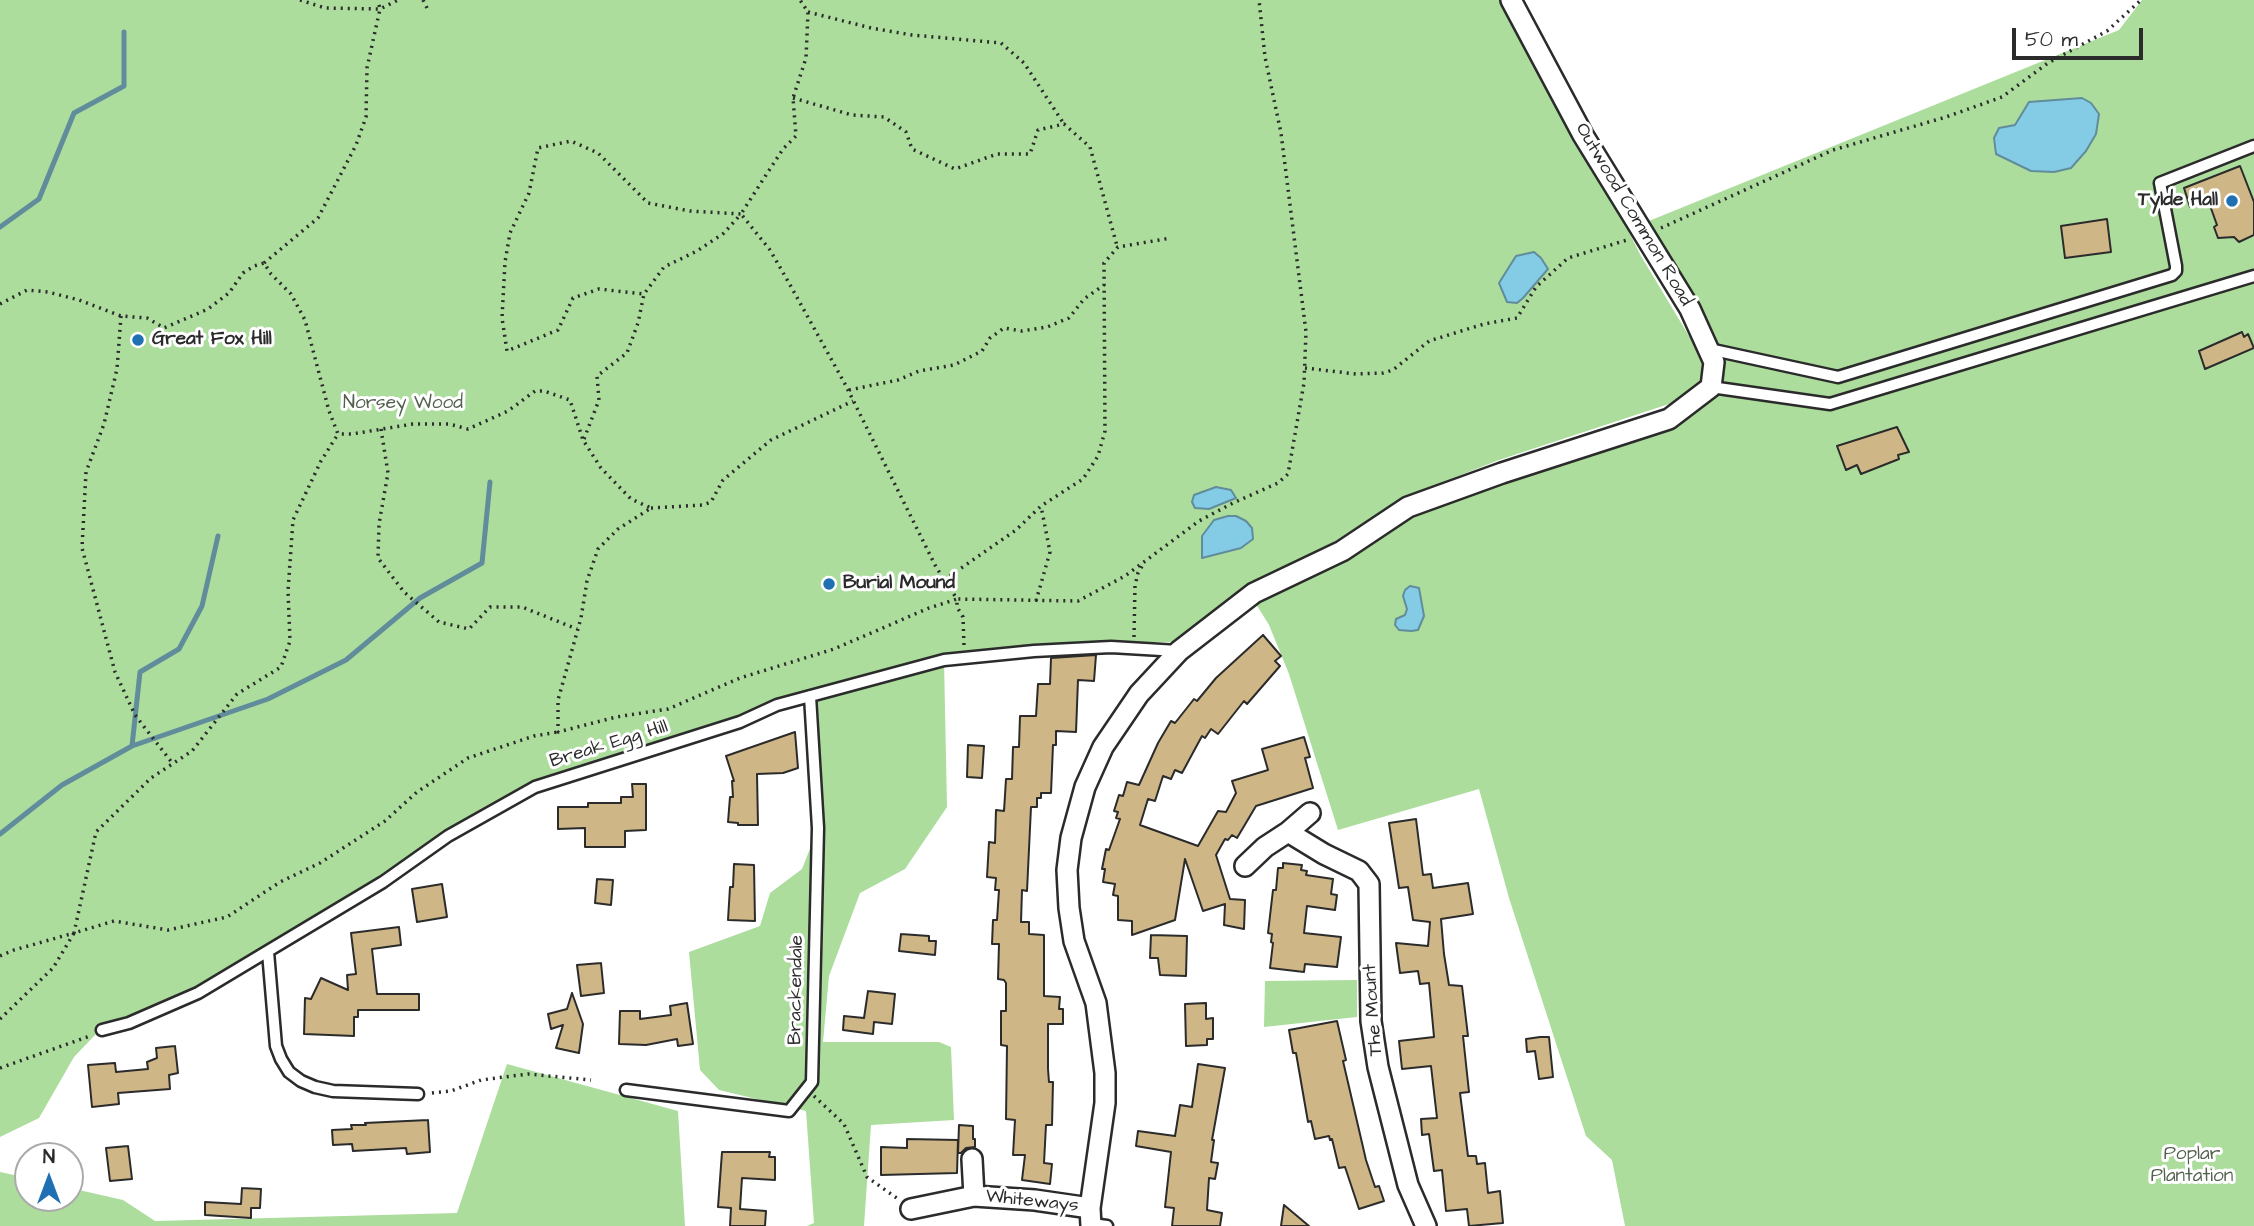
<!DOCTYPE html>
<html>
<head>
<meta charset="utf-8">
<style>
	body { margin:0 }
	#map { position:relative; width:2254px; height:1226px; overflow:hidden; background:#fff; font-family:"Architects Daughter",sans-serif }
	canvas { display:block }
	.north { position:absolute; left:14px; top:1142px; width:70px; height:70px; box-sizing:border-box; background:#fff; border:2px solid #aaa; border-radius:50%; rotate:0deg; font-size:19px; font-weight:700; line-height:28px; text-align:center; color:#2b2b2b }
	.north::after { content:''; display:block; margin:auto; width:24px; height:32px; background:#1f6fb2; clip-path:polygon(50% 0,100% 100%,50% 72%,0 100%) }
	.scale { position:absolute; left:2012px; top:28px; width:131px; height:32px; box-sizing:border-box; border:4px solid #2b2b2b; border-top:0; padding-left:9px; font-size:21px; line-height:24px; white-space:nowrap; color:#2b2b2b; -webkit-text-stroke:5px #fff; paint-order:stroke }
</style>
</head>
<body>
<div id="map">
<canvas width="2254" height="1226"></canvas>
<div class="north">N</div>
<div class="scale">50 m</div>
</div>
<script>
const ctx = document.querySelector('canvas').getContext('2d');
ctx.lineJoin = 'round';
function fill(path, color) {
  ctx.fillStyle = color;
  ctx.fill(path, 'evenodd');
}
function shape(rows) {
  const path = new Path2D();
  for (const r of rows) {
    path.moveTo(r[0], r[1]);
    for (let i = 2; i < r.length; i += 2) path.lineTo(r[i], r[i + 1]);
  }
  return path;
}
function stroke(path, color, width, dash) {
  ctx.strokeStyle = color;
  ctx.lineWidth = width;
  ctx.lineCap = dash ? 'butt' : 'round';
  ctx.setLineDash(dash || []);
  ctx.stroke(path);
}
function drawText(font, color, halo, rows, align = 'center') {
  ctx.font = font + ' "Architects Daughter",sans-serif';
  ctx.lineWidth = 6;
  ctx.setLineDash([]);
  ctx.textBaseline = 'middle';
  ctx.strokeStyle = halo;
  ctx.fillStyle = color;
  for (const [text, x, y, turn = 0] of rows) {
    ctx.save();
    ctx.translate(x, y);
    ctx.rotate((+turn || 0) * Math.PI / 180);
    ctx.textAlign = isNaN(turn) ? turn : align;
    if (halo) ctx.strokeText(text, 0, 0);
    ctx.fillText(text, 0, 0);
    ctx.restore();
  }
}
fill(shape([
	[0,0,1511,0,1641,256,1695,346,1690,308,1639,225,2119,30,2142,0,2254,0,2254,1226,1625,1226,1612,1160,1586,1136,1509,898,1479,789,1338,830,1289,674,1269,625,1256,604,1349,557,1411,512,1677,425,1687,398,1499,460,1402,498,1326,547,1247,588,1175,642,1074,643,966,652,807,690,690,735,535,785,301,928,205,982,124,1018,97,1033,74,1057,39,1118,0,1137],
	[944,660,947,807,905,869,860,893,829,976,823,1042,939,1042,951,1047,954,1120,871,1125,864,1226,807,1226,814,1223,806,1111,719,1090,700,1070,689,952,760,926,770,893,802,869,818,828,810,696],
	[1357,980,1357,1017,1264,1027,1265,981],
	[507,1064,678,1111,685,1226,0,1226,0,1172,28,1178,28,1198,70,1198,70,1188,123,1200,155,1221,457,1213]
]), '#acdd9d');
const water = shape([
	[2082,98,2091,103,2099,114,2096,134,2086,151,2071,168,2054,172,2031,171,1996,154,1994,138,1999,128,2015,125,2029,102,2082,98],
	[1534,252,1541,258,1548,269,1523,298,1517,303,1507,302,1499,283,1516,256,1534,252],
	[1216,487,1231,490,1236,498,1209,509,1195,508,1192,502,1194,495,1216,487],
	[1228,516,1236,516,1246,521,1252,528,1253,539,1241,548,1202,558,1202,536,1214,520,1228,516],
	[1410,586,1419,588,1424,616,1418,630,1411,631,1399,630,1395,625,1396,619,1405,615,1407,609,1403,596,1405,590,1410,586]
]);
fill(water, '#84cce5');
stroke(water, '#608c9b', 2);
stroke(shape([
	[0,227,39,199,74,113,124,86,124,32],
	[132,746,140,672,179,649,202,606,218,536],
	[0,834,62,785,132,746,268,699,346,660,420,598,482,563,490,482]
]), '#608c9b', 5);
const building = shape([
	[2240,166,2254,202,2254,235,2239,242,2234,237,2218,238,2214,227,2217,225,2208,200,2190,207,2184,188,2240,166],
	[2107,219,2111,252,2065,258,2061,226,2107,219],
	[2242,332,2244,337,2248,334,2254,348,2205,369,2199,351,2242,332],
	[1897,427,1909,452,1898,455,1899,459,1861,474,1857,465,1846,470,1837,446,1897,427],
	[1263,635,1281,656,1275,661,1280,666,1247,704,1244,701,1218,734,1211,729,1205,738,1202,736,1182,773,1175,770,1171,779,1163,776,1155,801,1148,799,1140,825,1198,846,1218,811,1226,812,1236,793,1232,781,1268,770,1262,749,1304,737,1310,757,1305,758,1313,788,1256,806,1237,838,1232,835,1228,840,1225,839,1216,855,1230,899,1245,900,1244,929,1224,925,1225,904,1203,911,1185,859,1175,920,1132,935,1132,921,1118,920,1118,896,1113,895,1115,884,1103,882,1105,869,1102,869,1106,849,1109,850,1120,819,1116,818,1118,812,1114,811,1119,795,1123,796,1127,782,1139,785,1158,743,1171,721,1175,723,1194,699,1197,701,1216,678,1263,635],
	[1096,655,1094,681,1078,680,1076,732,1056,731,1056,745,1053,745,1051,793,1041,793,1041,798,1037,798,1037,807,1031,807,1027,891,1022,890,1021,922,1029,922,1029,934,1044,935,1044,996,1060,997,1059,1009,1063,1009,1063,1024,1048,1024,1048,1069,1049,1082,1053,1082,1052,1125,1046,1125,1044,1163,1052,1164,1050,1184,1022,1180,1025,1155,1013,1155,1015,1120,1006,1119,1007,1046,1001,1045,1001,1011,1006,1011,1006,983,1004,980,998,979,999,944,992,944,993,920,997,920,999,890,995,890,996,878,987,877,989,842,995,843,996,810,1004,811,1006,779,1012,779,1013,747,1019,747,1020,716,1036,716,1038,684,1050,684,1051,658,1096,655],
	[795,732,798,768,783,773,757,774,758,825,738,825,738,823,728,822,730,797,733,797,732,781,734,781,726,756,795,732],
	[968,745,984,746,982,778,967,777,968,745],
	[632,784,646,784,646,830,625,831,625,847,585,847,585,828,558,829,558,807,588,807,588,803,621,803,621,797,633,797,632,784],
	[1416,819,1423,875,1431,874,1433,888,1468,883,1473,914,1441,919,1444,954,1449,985,1462,986,1468,1036,1463,1036,1469,1092,1460,1093,1468,1156,1476,1156,1477,1164,1485,1163,1488,1193,1500,1191,1503,1223,1469,1226,1467,1209,1446,1211,1442,1170,1434,1171,1429,1134,1422,1135,1421,1119,1437,1118,1431,1066,1402,1069,1399,1041,1434,1037,1429,983,1420,984,1418,971,1400,973,1396,943,1428,946,1430,922,1413,920,1408,887,1399,888,1389,823,1416,819],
	[1283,863,1302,865,1301,870,1307,871,1306,875,1333,879,1331,894,1337,895,1335,910,1307,906,1304,933,1341,937,1337,967,1305,964,1304,972,1270,968,1273,943,1271,942,1272,934,1268,933,1273,890,1276,890,1278,868,1283,868,1283,863],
	[734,864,754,865,755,921,728,920,730,887,733,887,734,864],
	[597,879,613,880,611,905,595,903,597,879],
	[442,884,447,917,417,922,412,889,442,884],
	[399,927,401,945,372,949,377,994,419,994,419,1010,358,1010,358,1017,354,1017,354,1036,304,1034,305,998,311,999,321,978,348,990,347,975,356,974,351,933,399,927],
	[901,934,929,936,929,941,936,941,935,955,899,951,901,934],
	[1151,935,1187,936,1186,976,1160,975,1158,958,1150,958,1151,935],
	[601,963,604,993,581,996,577,965,601,963],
	[868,991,895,994,892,1024,874,1022,873,1034,843,1030,844,1016,864,1018,868,991],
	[572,993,583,1024,579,1053,556,1048,563,1025,551,1029,548,1014,567,1009,572,993],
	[687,1003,693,1044,678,1046,677,1039,646,1045,619,1044,620,1011,640,1011,640,1019,671,1015,670,1006,687,1003],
	[1206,1003,1206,1019,1213,1018,1213,1039,1207,1039,1207,1045,1186,1046,1185,1004,1206,1003],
	[1337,1021,1346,1060,1343,1061,1366,1160,1375,1187,1379,1186,1384,1201,1359,1209,1345,1167,1339,1168,1332,1139,1330,1140,1329,1136,1315,1139,1311,1121,1308,1122,1296,1053,1293,1053,1289,1030,1337,1021],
	[1540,1037,1549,1037,1553,1077,1539,1079,1535,1051,1527,1052,1526,1039,1540,1037],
	[175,1046,178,1073,169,1075,170,1089,118,1093,119,1104,92,1107,88,1065,115,1063,116,1072,148,1069,147,1062,157,1058,156,1048,175,1046],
	[1198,1064,1225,1068,1212,1140,1214,1140,1211,1162,1218,1163,1215,1179,1209,1178,1207,1210,1222,1213,1220,1226,1172,1226,1174,1208,1165,1207,1171,1152,1136,1146,1138,1131,1175,1136,1180,1105,1192,1107,1198,1064],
	[428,1120,430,1152,407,1154,406,1148,353,1151,352,1144,333,1145,332,1130,352,1129,351,1125,366,1125,365,1123,428,1120],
	[959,1125,973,1126,973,1139,975,1139,975,1147,966,1148,961,1153,958,1153,959,1125],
	[907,1139,958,1140,957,1173,881,1175,881,1147,907,1148,907,1139],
	[128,1146,132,1179,110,1181,106,1148,128,1146],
	[722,1152,770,1152,769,1157,775,1157,775,1180,742,1178,740,1209,766,1211,765,1226,730,1226,731,1208,718,1207,722,1152],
	[242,1188,261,1189,260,1208,251,1208,251,1218,205,1215,205,1202,241,1204,242,1188],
	[1284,1205,1309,1226,1281,1226,1284,1205]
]);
fill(building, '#cfb686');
stroke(building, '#2b2b2b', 2);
const service = shape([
	[1709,349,1838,377,2172,275,2176,271,2176,266,2160,183,2254,146],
	[1711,387,1830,404,2254,276],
	[268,952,276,1046,281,1059,289,1072,301,1081,315,1087,333,1091,418,1094],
	[102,1030,129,1023,198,993,383,882,448,836,535,787,740,722,777,705,944,660,1034,651,1111,647,1178,651],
	[626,1090,789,1111,812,1082,818,828,810,696],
	[1092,1224,1107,1226]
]);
const minor = shape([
	[1288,832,1310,813],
	[1245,866,1265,847,1288,832,1324,854,1359,871,1369,884,1371,1021,1378,1067,1408,1185,1426,1226],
	[972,1159,974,1196],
	[911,1209,974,1196,1035,1200,1090,1208],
	[1091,1226,1090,1208,1105,1103,1105,1073,1096,1003,1074,941,1069,908,1067,870,1071,838,1085,787,1103,747,1139,694,1179,651,1254,593,1342,551,1408,507,1502,473,1669,419,1711,387,1714,362,1690,309,1583,135,1511,0]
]);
stroke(service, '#2b2b2b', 15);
stroke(minor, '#2b2b2b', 24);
stroke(shape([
	[300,0,325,8,380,9,398,0],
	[423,0,429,12],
	[808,12,871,28,912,35,1001,43,1024,63,1064,124],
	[793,98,852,115,884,117,906,132,912,149,955,169,997,154,1030,154,1038,130,1064,124,1090,147,1117,246],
	[1661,228,1833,150,1946,117,2002,97,2048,63,2107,31,2141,0],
	[264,263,318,218,356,145,366,117,367,68,380,9,378,0],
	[0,304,27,290,48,292,79,300,121,316,147,318,164,328,208,309,229,293,243,273,254,266,264,263,271,274,291,294,305,320,329,411,338,434,352,434,413,424,449,424,468,429,508,411,535,391,544,391,570,400,583,440,601,468,631,499,651,508,618,529,598,549,587,581,581,618,558,700,558,732,616,717,668,709,740,678,834,649,929,608,957,599,936,567,845,384,789,283,770,250,741,214,766,175,783,149,796,136,793,98,806,58,808,12,800,0],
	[121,316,117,369,104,424,86,472,82,548,115,672,135,715,173,764],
	[1305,368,1356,374,1383,373,1393,370,1429,341,1484,324,1517,318,1536,287,1568,258,1627,240],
	[849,390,898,380,919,371,954,365,982,351,990,338,1004,328,1022,331,1047,327,1069,318,1084,299,1104,285],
	[381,429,388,473,379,524,378,558,404,592,439,622,469,629,490,607,522,607,577,629],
	[584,439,599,400,597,376,627,353,638,323,644,294,664,267,697,251,724,233,741,214,690,211,648,203,598,153,571,141,538,148,529,193,510,233,505,262,502,318,507,351,558,330,573,298,599,289,644,294],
	[651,508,703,505,711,502,723,480,771,440,853,401],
	[944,580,1016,530,1041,506,1083,479,1098,456,1105,431,1104,263,1118,247,1171,238],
	[1036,601,1050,552,1041,506],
	[1134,637,1135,586,1138,573,1144,563],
	[964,645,963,617,957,607,957,599,1078,601,1125,576,1199,521,1233,503,1278,483,1288,474,1304,383,1306,332,1281,133,1265,57,1259,0],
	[0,956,14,950,74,933,96,832,151,778,192,751,237,694,281,667,290,641,288,591,293,520,321,461,338,434],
	[0,1019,53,968,74,933,114,921,168,930,227,917,280,882,320,863,385,821,417,792,468,758,534,736,558,732],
	[0,1068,90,1036],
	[432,1093,451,1091,481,1080,528,1074,591,1080],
	[814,1096,844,1124,867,1177,898,1199]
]), '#2b2b2b', 3.5, [2, 5]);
stroke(service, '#fff', 10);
stroke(minor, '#fff', 19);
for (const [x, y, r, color] of [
	[2232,201,7,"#1f6fb2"],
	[138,340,7,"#1f6fb2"],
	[829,584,7,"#1f6fb2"]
]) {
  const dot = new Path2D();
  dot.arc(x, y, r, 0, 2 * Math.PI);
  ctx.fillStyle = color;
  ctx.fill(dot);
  stroke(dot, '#fff', 2.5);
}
drawText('bold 19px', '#2b2b2b', '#fff', [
	["Tylde Hall",2218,201,"right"],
	["Great Fox Hill",152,340],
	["Burial Mound",843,584]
], 'left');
drawText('19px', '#2b2b2b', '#fff', [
	["Outwood Common Road",1633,215,59],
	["Break Egg Hill",609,745,-17],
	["Brackendale",797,990,-89],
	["The Mount",1374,1010,-94],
	["Whiteways",1032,1202,6]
]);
drawText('19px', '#52604d', '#fff', [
	["Norsey Wood",403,404],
	["Poplar",2192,1155],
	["Plantation",2192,1177]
]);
</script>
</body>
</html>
